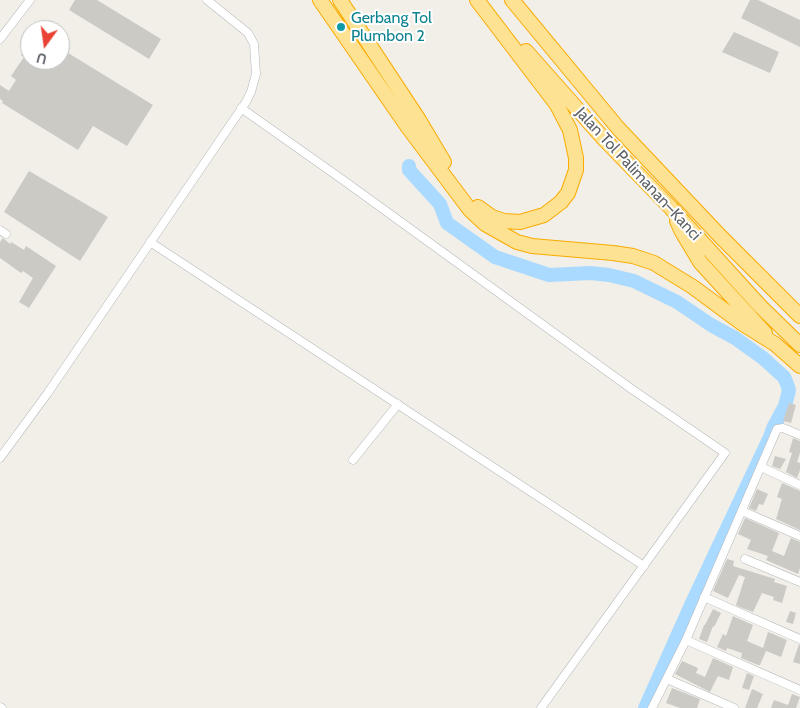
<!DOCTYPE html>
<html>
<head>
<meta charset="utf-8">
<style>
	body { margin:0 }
	#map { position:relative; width:800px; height:708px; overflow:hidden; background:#f1efe8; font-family:Cabin,sans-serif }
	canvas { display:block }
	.north { position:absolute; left:20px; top:20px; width:50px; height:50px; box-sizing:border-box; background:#fff; border:1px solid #bfc1c3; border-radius:50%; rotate:194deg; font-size:14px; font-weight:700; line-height:20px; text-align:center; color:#5f6368 }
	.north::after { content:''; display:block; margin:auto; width:18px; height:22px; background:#ea4335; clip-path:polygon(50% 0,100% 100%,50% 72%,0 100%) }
</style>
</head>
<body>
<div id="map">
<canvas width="800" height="708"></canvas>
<div class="north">U</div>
</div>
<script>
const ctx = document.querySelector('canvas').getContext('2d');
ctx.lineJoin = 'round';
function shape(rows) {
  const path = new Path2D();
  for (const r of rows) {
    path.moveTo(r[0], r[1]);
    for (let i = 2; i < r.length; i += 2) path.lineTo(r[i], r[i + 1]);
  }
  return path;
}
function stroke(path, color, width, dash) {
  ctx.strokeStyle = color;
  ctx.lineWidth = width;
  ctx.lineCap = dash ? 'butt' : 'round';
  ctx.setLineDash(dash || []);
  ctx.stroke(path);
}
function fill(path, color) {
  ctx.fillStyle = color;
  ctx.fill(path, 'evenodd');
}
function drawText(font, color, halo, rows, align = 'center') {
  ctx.font = font + ' Cabin,sans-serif';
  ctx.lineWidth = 4;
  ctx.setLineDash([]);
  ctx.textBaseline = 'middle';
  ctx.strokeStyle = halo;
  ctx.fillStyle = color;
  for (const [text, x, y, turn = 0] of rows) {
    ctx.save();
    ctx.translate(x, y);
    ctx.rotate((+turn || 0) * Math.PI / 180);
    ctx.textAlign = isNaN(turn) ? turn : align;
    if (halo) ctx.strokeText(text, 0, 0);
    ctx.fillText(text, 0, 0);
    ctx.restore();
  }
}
stroke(shape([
	[409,166,409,170,440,204,447,223,495,257,549,275,590,273,609,275,634,281,677,302,711,325,735,338,763,358,784,377,787,384,789,390,785,406,774,426,770,437,691,605,645,708]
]), '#aadaff', 14);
fill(shape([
	[75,0,97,0,161,39,149,59,69,10],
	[750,0,758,0,800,20,800,47,741,18],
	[734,32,779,52,770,73,722,52],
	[30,41,30,60,60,60,60,48,153,105,127,146,93,126,78,150,2,103,3,101,0,99,0,85,9,91,16,80,11,76,24,57,21,55],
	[29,171,108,217,80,261,4,212],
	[3,238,10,244,11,242,24,250,26,246,56,266,29,308,19,302,33,278,23,271,21,273,0,258,0,242],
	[789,403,796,405,791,423,783,421],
	[793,438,800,441,800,453,797,462,800,463,800,470,797,478,786,472,792,453,789,452],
	[775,456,786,459,780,469,772,466],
	[782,483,800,491,800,530,776,519,782,499,777,497],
	[757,489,768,494,763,505,759,504,756,511,749,508],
	[745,518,779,533,772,551,784,556,791,538,800,542,800,568,798,574,766,560,768,556,747,549,751,540,738,534],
	[727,559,734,561,733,566,775,579,774,582,787,586,782,603,773,600,774,597,762,593,753,612,737,606,736,605,745,577,739,575,728,598,713,591],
	[713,609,721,613,714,627,713,626,707,642,699,639,704,625,705,625],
	[790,611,796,613,793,624,786,622],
	[733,616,753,625,747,641,763,648,768,632,787,640,781,657,766,651,760,665,758,665,741,658,742,653,727,648,726,651,717,647,723,634,726,636],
	[799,644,800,645,800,664,793,662],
	[713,658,733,667,729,680,718,676,710,692,675,674,682,661,698,668,696,673,705,677],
	[747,673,754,676,749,690,742,688],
	[672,688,700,699,697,708,680,708,666,703],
	[752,689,763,694,757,708,745,708],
	[792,694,800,697,796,708,771,708,774,700,788,705]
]), '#cccac5');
const minor = shape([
	[0,39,30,0],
	[241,108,343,180,633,390,725,453,541,708],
	[0,230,6,234],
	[150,242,644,566],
	[0,458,47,394,246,102,251,92,256,74,254,44,248,33,207,0],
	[353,460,398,404],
	[761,467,800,485],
	[742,511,800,536],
	[745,559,800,582],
	[704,597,800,639],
	[686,640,800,690],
	[667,679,734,708],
	[0,707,2,708],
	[652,708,686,640,777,429,783,428,800,435]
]);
const motorway = shape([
	[320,0,407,126,470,210,485,224,517,242,532,246,613,253,633,256,654,263,693,287,743,324,775,344,800,366],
	[340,0,419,120,444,162],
	[477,0,557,105,570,130,576,158,576,170,568,193,561,202,544,215,520,222,504,221,492,217,478,207],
	[512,0,618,128,721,237,800,316],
	[526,51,603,138,671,208,760,306,800,345],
	[677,221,682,232,700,262,765,333]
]);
stroke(minor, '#b5b8bc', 9);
stroke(motorway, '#f9ab00', 16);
stroke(minor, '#fff', 8);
stroke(motorway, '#fde293', 14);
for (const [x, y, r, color] of [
	[341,27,5,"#0f9aa8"]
]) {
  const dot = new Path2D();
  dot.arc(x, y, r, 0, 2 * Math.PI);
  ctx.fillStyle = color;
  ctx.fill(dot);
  stroke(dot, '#fff', 2);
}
drawText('16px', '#0d838f', '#fff', [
	["Gerbang Tol",351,18],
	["Plumbon 2",351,36]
], 'left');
drawText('16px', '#5f6368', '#fff', [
	["Jalan Tol Palimanan–Kanci",638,174,47]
]);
</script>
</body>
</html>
